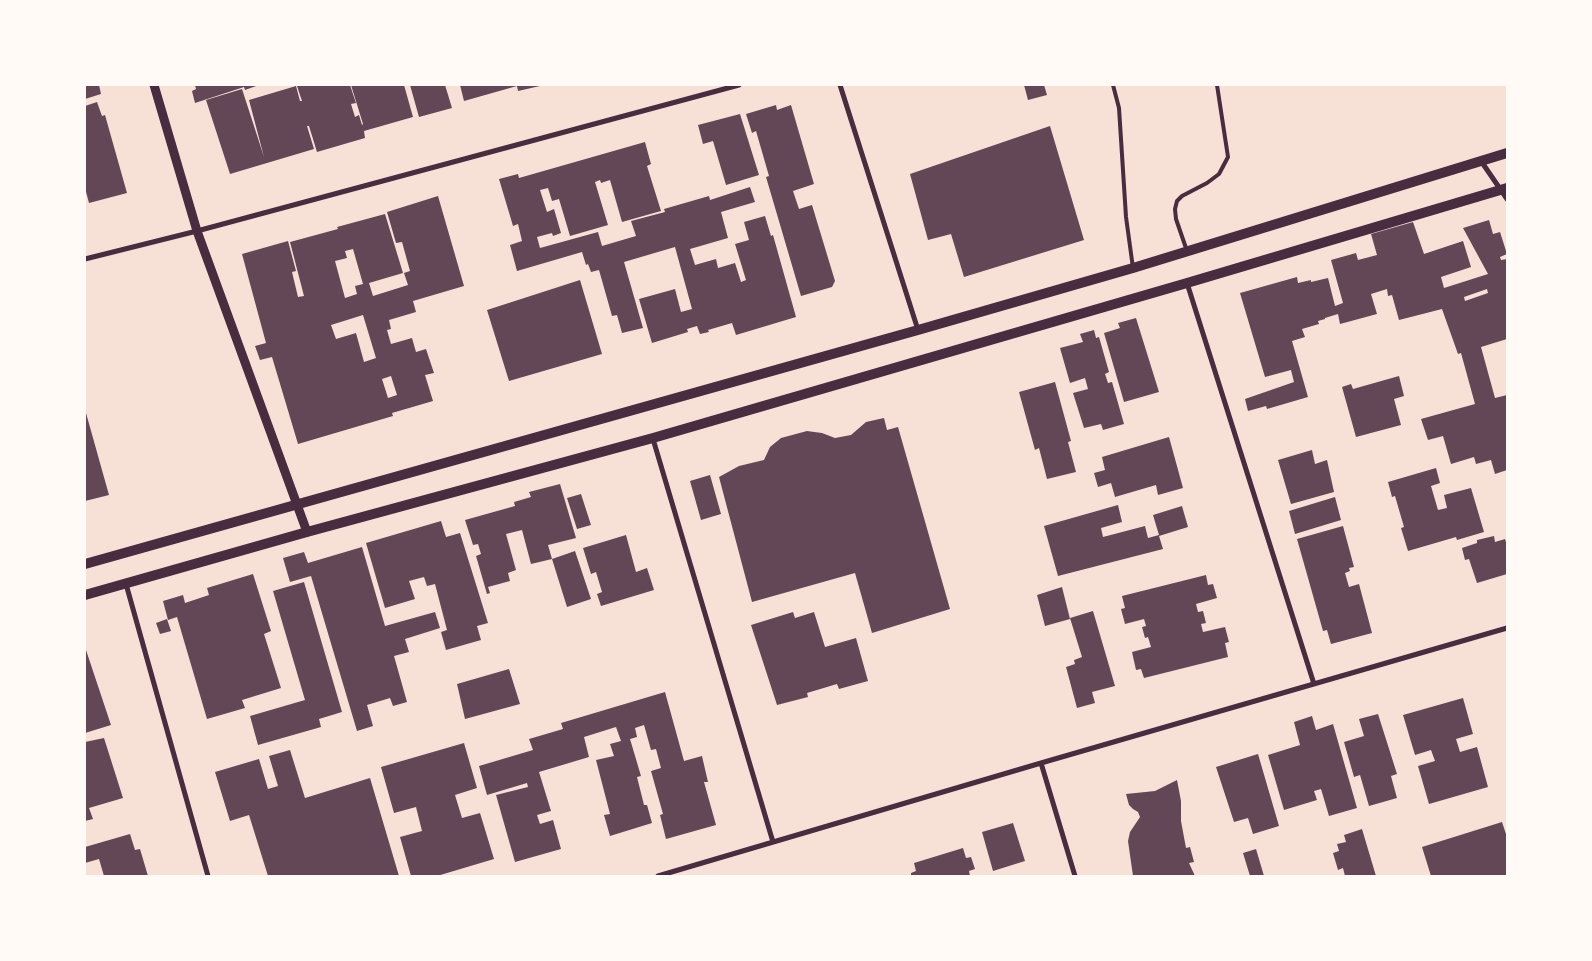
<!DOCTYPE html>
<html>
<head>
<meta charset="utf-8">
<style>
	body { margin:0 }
	#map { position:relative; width:1592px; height:961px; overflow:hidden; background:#f7e1d7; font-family:"Space Grotesk",sans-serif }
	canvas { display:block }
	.frame { position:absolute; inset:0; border:86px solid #fffaf5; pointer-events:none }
</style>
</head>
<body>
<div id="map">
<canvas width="1592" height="961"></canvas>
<div class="frame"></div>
</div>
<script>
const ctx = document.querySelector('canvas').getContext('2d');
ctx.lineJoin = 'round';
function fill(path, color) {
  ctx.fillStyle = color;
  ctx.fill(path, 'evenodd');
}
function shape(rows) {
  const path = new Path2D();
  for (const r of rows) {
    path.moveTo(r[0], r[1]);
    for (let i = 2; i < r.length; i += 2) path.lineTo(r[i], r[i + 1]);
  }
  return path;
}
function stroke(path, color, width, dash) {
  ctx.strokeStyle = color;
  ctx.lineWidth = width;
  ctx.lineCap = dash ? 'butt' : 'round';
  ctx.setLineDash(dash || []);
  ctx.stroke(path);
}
fill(shape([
	[85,85,99,85,101,94,85,99],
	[195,85,259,85,245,90,244,87,195,103,192,91,196,89],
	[302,85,350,85,356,103,351,104,355,117,359,115,362,125,363,124,351,85,404,85,413,117,364,131,365,138,317,152,309,126,307,126,314,149,230,174,206,100,242,89,264,157,249,100,296,86,300,101,302,101,297,86],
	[410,85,445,85,452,108,419,117],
	[460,85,540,85,540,86,518,91,517,86,464,101],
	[1024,85,1044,85,1047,95,1028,100],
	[97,102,102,116,105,115,127,193,89,203,85,188,85,106],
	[776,105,777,110,791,105,814,184,793,191,799,209,812,205,835,281,832,287,801,296,766,177,769,176,756,131,752,133,746,114],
	[740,114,759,175,726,185,713,141,703,144,698,125],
	[1050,126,1084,240,964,277,951,234,928,240,910,174],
	[645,142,651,164,647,166,661,211,622,222,610,180,601,183,600,180,595,182,608,225,570,236,559,199,552,201,548,188,540,190,547,212,554,209,561,233,553,236,552,233,537,237,540,248,598,232,602,246,636,236,631,221,665,212,664,209,709,196,710,200,750,187,755,202,721,212,728,238,690,249,695,265,716,259,718,268,735,263,741,282,746,280,735,244,749,240,744,222,765,216,771,236,773,235,796,317,736,335,732,323,708,330,709,332,700,334,697,326,687,329,688,332,652,343,639,299,675,289,681,312,692,309,675,247,624,262,643,328,622,333,617,315,612,316,599,270,591,272,588,264,586,265,582,252,517,271,510,245,522,241,518,224,513,226,499,179,518,174,519,178],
	[438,196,464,286,413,301,416,312,389,320,391,329,387,330,391,344,412,338,416,352,426,349,434,373,425,375,433,401,392,413,393,416,298,444,272,357,260,360,255,346,266,343,242,254,288,241,296,271,292,272,298,297,304,296,290,242,338,229,337,227,385,214,403,273,369,283,373,296,408,285,404,273,410,271,402,242,396,243,387,212],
	[353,249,363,284,355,286,357,294,345,298,335,261,347,258,345,251],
	[363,315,376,358,364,362,356,333,336,339,331,325],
	[391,376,397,395,388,398,382,379],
	[1489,220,1493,234,1500,232,1507,254,1500,257,1501,260,1507,259,1507,339,1481,347,1495,398,1507,395,1507,470,1495,474,1491,460,1476,464,1474,457,1451,464,1443,436,1428,440,1421,419,1475,404,1461,353,1458,354,1442,309,1399,320,1392,295,1388,296,1387,289,1371,294,1377,314,1340,324,1338,314,1325,318,1325,319,1318,321,1319,324,1302,329,1305,337,1292,341,1308,397,1267,409,1266,406,1248,411,1245,399,1294,382,1291,370,1265,377,1240,293,1297,277,1298,283,1311,280,1311,282,1328,278,1335,306,1343,303,1331,260,1356,253,1358,260,1377,255,1371,234,1413,222,1424,254,1463,241,1471,267,1441,277,1444,288,1488,274,1463,228],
	[1487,289,1488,293,1465,301,1464,297],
	[580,280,602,354,509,381,487,310],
	[1136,318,1159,392,1124,402,1104,333,1120,328,1118,323],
	[1094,330,1096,338,1099,337,1109,372,1105,374,1108,383,1112,382,1124,424,1103,430,1101,424,1084,428,1073,393,1088,389,1085,378,1070,383,1060,348,1083,342,1080,334],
	[1399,376,1404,396,1394,399,1401,425,1356,437,1342,387,1351,384,1353,389],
	[1055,382,1071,441,1068,442,1076,472,1047,479,1039,448,1035,450,1019,392],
	[86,413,109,495,85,501,85,414],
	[884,418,887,430,898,427,950,609,872,633,855,573,752,602,719,477,739,466,764,460,770,447,781,438,807,431,822,433,835,438,851,435,866,422],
	[1169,437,1183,488,1158,495,1156,485,1115,497,1111,483,1098,487,1094,473,1105,470,1102,457],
	[1312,450,1315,464,1327,460,1334,492,1291,504,1278,460],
	[1436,468,1440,483,1431,486,1438,510,1447,508,1444,495,1471,488,1484,532,1457,540,1456,537,1408,551,1401,528,1404,527,1395,496,1392,497,1388,482],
	[710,475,721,514,701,520,690,481],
	[560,484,576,538,548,545,552,559,575,551,591,599,567,607,552,559,531,564,522,530,506,534,516,570,508,573,510,581,488,587,490,593,487,594,476,556,481,554,478,544,473,545,465,520,515,506,514,502,531,497,529,492],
	[581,494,591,525,577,529,567,498],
	[1335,497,1341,520,1295,534,1289,511],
	[1118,505,1122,522,1101,528,1103,537,1145,526,1148,538,1159,535,1153,515,1182,506,1188,527,1159,536,1163,549,1058,576,1044,526],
	[441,521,446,537,460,533,488,623,477,626,481,640,446,650,441,632,447,630,435,584,427,586,424,577,409,581,415,599,385,608,366,543],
	[1343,526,1354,567,1349,568,1350,571,1345,573,1349,587,1359,584,1372,633,1331,644,1327,630,1323,631,1297,539],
	[626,535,636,572,647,568,654,590,601,606,597,594,602,592,596,572,591,574,583,548],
	[1494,536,1495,542,1505,539,1507,545,1507,574,1477,583,1469,559,1465,560,1462,548,1477,543,1477,540],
	[362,547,385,626,435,612,440,628,405,639,409,652,394,656,407,702,393,706,390,698,367,705,373,726,357,731,311,576,290,582,283,558,304,552,308,563],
	[253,574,271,631,264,634,281,688,242,700,245,708,207,719,177,617,168,620,163,601,183,595,185,603,209,595,207,588],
	[1206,575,1208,585,1213,584,1217,598,1196,604,1198,612,1203,611,1206,623,1201,624,1203,632,1225,627,1229,642,1225,643,1228,657,1144,678,1141,669,1136,670,1132,652,1151,647,1148,637,1145,638,1142,627,1146,626,1144,619,1125,624,1121,609,1125,608,1122,596],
	[304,582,342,712,319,719,321,727,258,745,250,716,305,700,273,591],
	[1062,587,1070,619,1045,626,1037,595],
	[1093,611,1115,686,1092,692,1095,703,1077,708,1066,667,1075,664,1074,660,1082,657,1070,618],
	[793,612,795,618,814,612,825,647,856,638,868,681,839,689,837,684,807,693,808,697,777,705,751,625],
	[167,619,171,631,160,634,156,623],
	[85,647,111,725,85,733],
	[509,669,520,704,465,719,457,684],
	[665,692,684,761,702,756,708,782,704,782,716,825,666,839,660,815,663,814,651,771,661,768,656,749,651,750,644,725,635,728,637,737,630,739,641,776,637,777,644,805,647,805,652,823,610,836,604,815,610,814,596,760,614,756,610,744,621,741,616,727,584,737,589,757,539,772,551,811,537,815,540,824,553,820,561,849,515,862,496,795,528,787,527,783,487,795,479,766,533,750,529,739,563,729,561,723],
	[1463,698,1473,734,1456,739,1460,752,1477,747,1488,787,1429,804,1418,766,1435,761,1431,750,1415,755,1403,715],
	[1378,714,1397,774,1391,776,1397,798,1369,806,1360,775,1354,777,1344,742,1364,736,1359,719],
	[1312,716,1316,730,1333,724,1357,808,1329,816,1321,789,1314,791,1317,800,1284,810,1268,755,1300,745,1294,722],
	[104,738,123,798,89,808,93,819,85,821,85,742],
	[464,743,477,788,455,795,462,818,480,813,494,859,437,876,411,876,400,837,422,831,416,807,394,813,381,767],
	[290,750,305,798,370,778,399,876,268,876,249,815,230,821,215,772,259,759,268,789,278,786,269,756],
	[1258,754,1279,826,1253,834,1248,818,1234,822,1216,767],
	[1177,780,1181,801,1181,821,1186,848,1190,847,1194,862,1189,863,1195,876,1133,876,1128,841,1130,832,1140,817,1138,812,1133,809,1129,805,1126,794,1155,791],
	[1502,822,1507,837,1507,876,1431,876,1422,847],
	[1013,823,1025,861,993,871,982,832],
	[1362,829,1376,876,1345,876,1343,868,1338,870,1333,853,1339,851,1337,844,1346,842,1344,835],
	[130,834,135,850,140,849,148,876,104,876,99,859,85,863,85,847],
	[963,848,966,858,971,857,975,869,969,871,970,876,911,876,911,873,916,871,914,863],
	[1256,849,1264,876,1250,876,1243,853]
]), '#644757');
stroke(shape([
	[1113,85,1119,108,1126,217,1133,268],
	[1187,251,1176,219,1175,209,1177,201,1182,196,1207,183,1219,174,1228,157,1217,85]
]), '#4a2c40', 4);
stroke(shape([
	[840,85,918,330],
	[1481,161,1507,199],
	[85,259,197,231,739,85],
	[1187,283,1314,684],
	[653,439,773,842],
	[126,584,208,876],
	[1041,763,1075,876],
	[658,876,1041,763,1507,628]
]), '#4a2c40', 5);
stroke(shape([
	[154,85,197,231,307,532]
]), '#4a2c40', 9);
stroke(shape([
	[85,564,918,330,1133,268,1507,153],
	[85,595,307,532,653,438,1187,283,1507,188]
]), '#4a2c40', 10);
</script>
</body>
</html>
